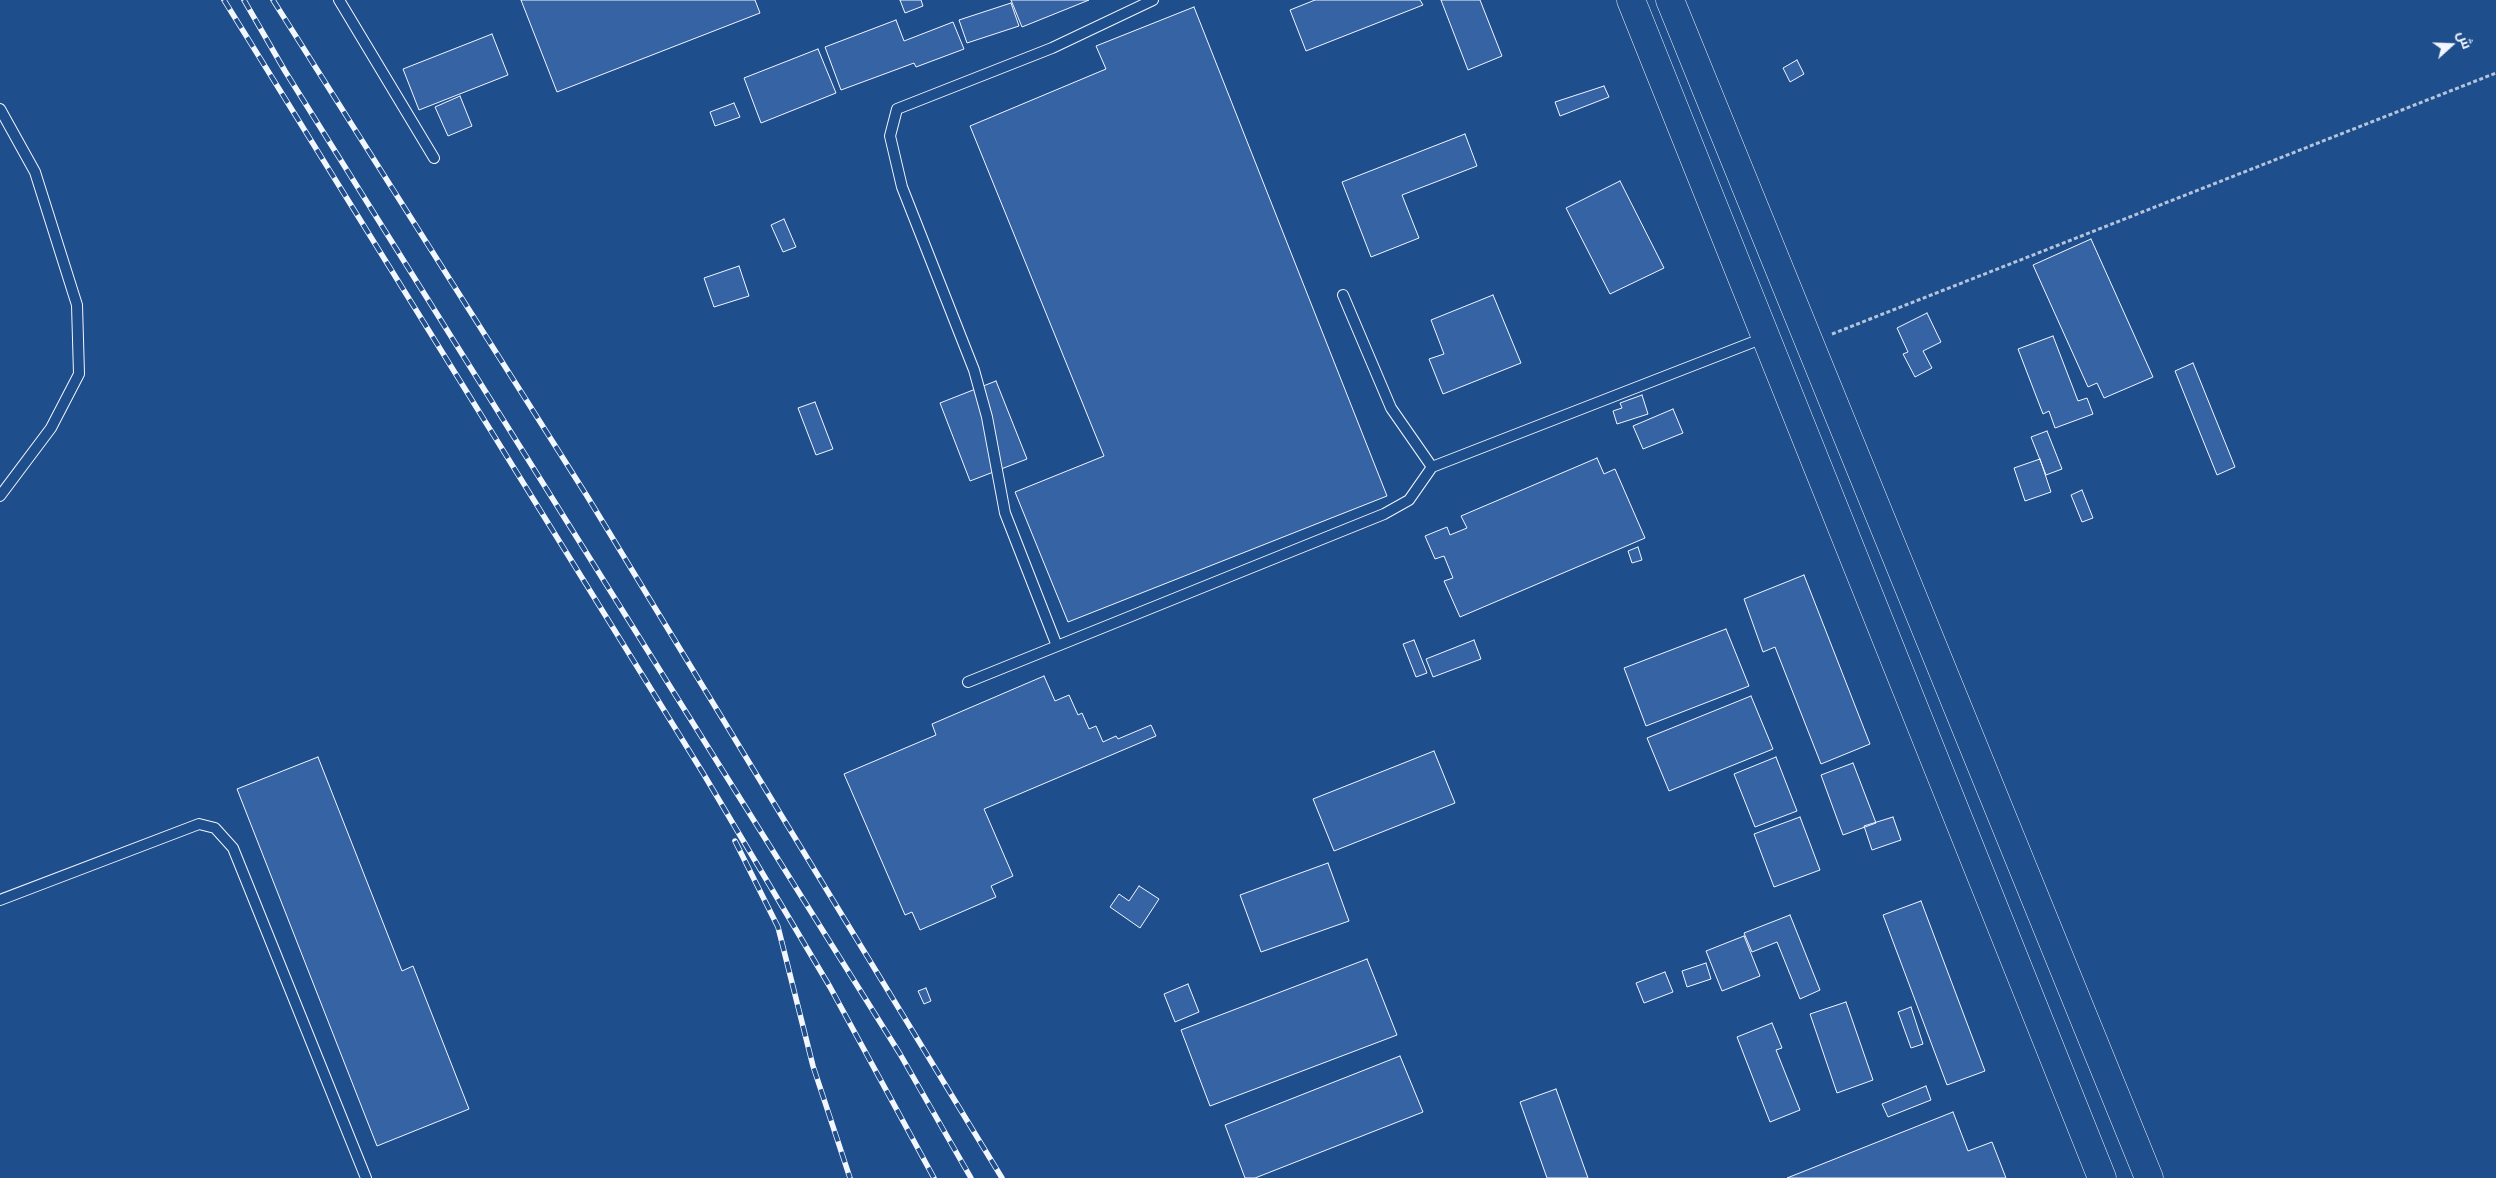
<!DOCTYPE html>
<html>
<head>
<meta charset="utf-8">
<style>
	body { margin:0 }
	#map { position:relative; width:2496px; height:1178px; overflow:hidden; background:#1f4e8c; font-family:Raleway,Cairo,sans-serif }
	canvas { display:block }
	.north { position:absolute; left:2426px; top:20px; width:50px; height:50px; -webkit-text-stroke:4px #1f4e8c; paint-order:stroke; rotate:70deg; font-size:14px; font-weight:700; line-height:20px; text-align:center; color:#f2f6ff }
	.north::after { content:''; display:block; margin:auto; width:18px; height:22px; background:#f2f6ff; clip-path:polygon(50% 0,100% 100%,50% 72%,0 100%) }
</style>
</head>
<body>
<div id="map">
<canvas width="2496" height="1178"></canvas>
<div class="north">ش</div>
</div>
<script>
const ctx = document.querySelector('canvas').getContext('2d');
ctx.lineJoin = 'round';
function fill(path, color) {
  ctx.fillStyle = color;
  ctx.fill(path, 'evenodd');
}
function shape(rows) {
  const path = new Path2D();
  for (const r of rows) {
    path.moveTo(r[0], r[1]);
    for (let i = 2; i < r.length; i += 2) path.lineTo(r[i], r[i + 1]);
  }
  return path;
}
function stroke(path, color, width, dash) {
  ctx.strokeStyle = color;
  ctx.lineWidth = width;
  ctx.lineCap = dash ? 'butt' : 'round';
  ctx.setLineDash(dash || []);
  ctx.stroke(path);
}
const building = shape([
	[521,0,755,0,760,13,557,92,521,0],
	[900,0,921,0,923,6,905,13,900,0],
	[1011,0,1089,0,1022,27,1011,0],
	[1315,0,1420,0,1423,5,1306,51,1290,10,1315,0],
	[1441,0,1480,0,1502,56,1468,70,1441,0],
	[1011,3,1019,26,967,43,959,20,1011,3],
	[1194,7,1387,496,1068,622,1015,492,1104,456,970,126,1106,69,1096,46,1194,7],
	[896,20,904,41,953,22,964,49,916,67,914,63,841,90,825,47,896,20],
	[492,34,508,75,419,110,403,69,492,34],
	[818,49,836,93,761,123,744,78,818,49],
	[1797,60,1804,74,1790,82,1783,68,1797,60],
	[1604,86,1609,97,1560,116,1555,102,1604,86],
	[460,96,472,126,448,136,435,107,460,96],
	[734,103,740,117,715,126,710,112,734,103],
	[1465,134,1477,166,1402,195,1419,238,1371,257,1342,182,1465,134],
	[1620,181,1664,268,1610,294,1566,208,1620,181],
	[784,219,796,247,783,252,771,225,784,219],
	[2091,239,2153,377,2104,398,2097,383,2088,387,2033,265,2091,239],
	[739,266,749,296,714,307,704,278,739,266],
	[1493,295,1521,363,1443,394,1429,359,1444,354,1431,320,1493,295],
	[1927,313,1941,342,1923,351,1932,368,1915,377,1903,354,1908,352,1897,328,1927,313],
	[2053,336,2078,401,2087,398,2093,414,2055,428,2049,411,2043,414,2018,349,2053,336],
	[2193,363,2235,467,2217,475,2175,371,2193,363],
	[996,381,1027,459,970,481,940,403,996,381],
	[1642,395,1648,414,1617,424,1613,411,1622,408,1620,403,1642,395],
	[815,402,833,449,816,455,798,408,815,402],
	[1673,409,1683,433,1643,449,1633,426,1673,409],
	[2047,431,2062,469,2046,475,2031,437,2047,431],
	[1597,458,1604,474,1615,469,1645,538,1460,617,1444,581,1453,578,1444,556,1435,559,1425,536,1447,527,1450,535,1467,528,1461,516,1597,458],
	[2040,459,2051,492,2025,501,2014,468,2040,459],
	[2082,490,2093,518,2082,522,2071,495,2082,490],
	[1638,547,1642,560,1632,563,1628,551,1638,547],
	[1804,575,1870,744,1821,764,1775,647,1763,652,1744,599,1804,575],
	[1726,629,1749,686,1646,726,1624,668,1726,629],
	[1414,640,1427,673,1416,677,1403,644,1414,640],
	[1474,640,1481,659,1433,677,1426,659,1474,640],
	[1044,676,1055,701,1069,695,1078,715,1082,713,1089,729,1096,726,1103,742,1116,736,1118,739,1151,725,1156,736,984,809,1013,876,991,886,996,897,920,930,912,912,905,915,844,774,936,735,932,724,1044,676],
	[1751,696,1773,749,1669,791,1647,738,1751,696],
	[1434,751,1455,803,1334,851,1313,799,1434,751],
	[318,757,402,971,413,966,469,1109,377,1146,237,789,318,757],
	[1776,757,1797,811,1755,827,1734,774,1776,757],
	[1853,763,1876,823,1843,835,1821,775,1853,763],
	[1800,817,1820,870,1774,887,1754,834,1800,817],
	[1893,817,1901,840,1872,850,1864,826,1893,817],
	[1328,863,1349,921,1261,952,1240,895,1328,863],
	[1139,886,1159,899,1140,928,1110,907,1119,894,1129,901,1139,886],
	[1921,901,1985,1071,1947,1085,1883,915,1921,901],
	[1790,915,1820,990,1800,999,1777,942,1752,952,1744,933,1790,915],
	[1744,936,1760,976,1722,991,1706,951,1744,936],
	[1367,959,1397,1035,1210,1106,1181,1030,1367,959],
	[1706,963,1711,979,1687,987,1682,971,1706,963],
	[1665,972,1673,992,1644,1003,1636,983,1665,972],
	[1188,984,1199,1012,1175,1022,1164,994,1188,984],
	[926,988,931,1001,924,1004,918,991,926,988],
	[1846,1002,1873,1080,1837,1093,1810,1014,1846,1002],
	[1911,1007,1923,1044,1911,1048,1898,1012,1911,1007],
	[1772,1023,1782,1048,1776,1050,1800,1110,1770,1122,1737,1037,1772,1023],
	[1400,1056,1423,1112,1255,1178,1245,1178,1225,1125,1400,1056],
	[1926,1086,1931,1100,1888,1117,1882,1104,1926,1086],
	[1556,1089,1588,1178,1547,1178,1520,1102,1556,1089],
	[1953,1112,1968,1151,1992,1142,2006,1178,1787,1178,1953,1112]
]);
fill(building, '#3563a3');
stroke(building, '#f2f6ff', 1);
const lane = shape([
	[339,0,434,158],
	[0,109,35,172,77,305,79,374,51,428,0,496],
	[1343,295,1391,408,1432,467],
	[1057,646,1005,513,987,417,974,370,902,187,890,136,897,109,1052,48,1153,0],
	[968,682,1384,514,1409,500,1432,467,1766,337],
	[0,900,199,824,215,828,233,848,366,1178]
]);
const highway = shape([
	[1631,0,2102,1178],
	[1670,0,2149,1178]
]);
stroke(lane, '#f2f6ff', 12);
stroke(highway, '#f2f6ff', 29);
stroke(shape([
	[1832,334,2496,73]
]), '#b3c4dc', 3, [4, 2.5]);
stroke(lane, '#1f4e8c', 10);
stroke(highway, '#1f4e8c', 28);
const rail = shape([
	[224,0,703,773,830,987,934,1178],
	[244,0,285,71,900,1054,971,1178],
	[273,0,587,496,1002,1178],
	[735,841,778,927,813,1066,850,1178]
]);
stroke(rail, '#f2f6ff', 5.5);
stroke(rail, '#1f4e8c', 4, [11]);
</script>
</body>
</html>
